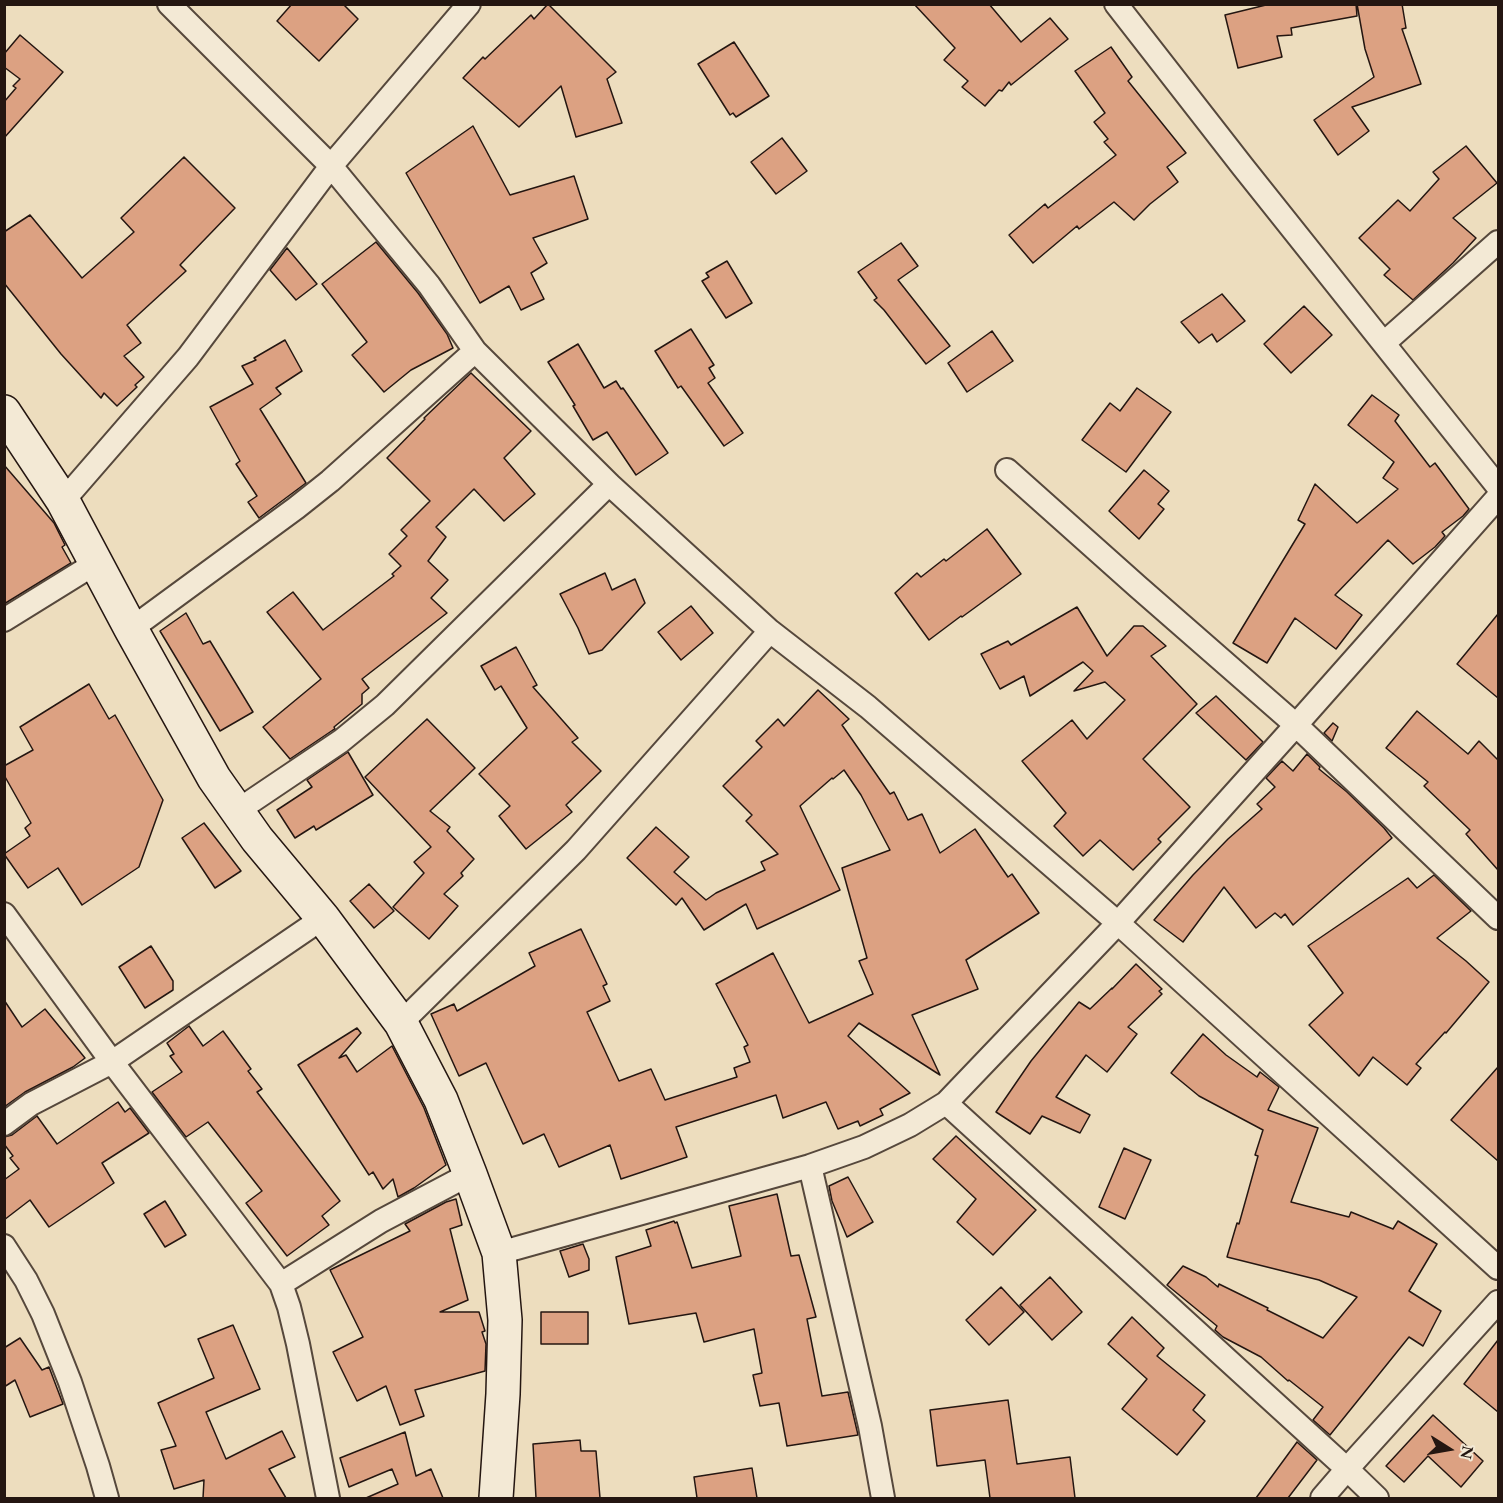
<!DOCTYPE html>
<html>
<head>
<meta charset="utf-8">
<style>
	body { margin:0 }
	#map { position:relative; width:1503px; height:1503px; overflow:hidden; background:#edddbe; font-family:"EB Garamond",serif }
	canvas { display:block }
	.frame { position:absolute; inset:0; border:6px solid #241611; pointer-events:none }
	.north { position:absolute; left:1419px; top:1419px; width:60px; height:60px; -webkit-text-stroke:4px #f3e9d5; paint-order:stroke; rotate:101deg; font-size:16px; font-weight:700; line-height:24px; text-align:center; color:#241611 }
	.north::after { content:''; display:block; margin:auto; width:21px; height:27px; background:#241611; clip-path:polygon(50% 0,100% 100%,50% 72%,0 100%) }
</style>
</head>
<body>
<div id="map">
<canvas width="1503" height="1503"></canvas>
<div class="frame"></div>
<div class="north">N</div>
</div>
<script>
const ctx = document.querySelector('canvas').getContext('2d');
ctx.lineJoin = 'round';
function fill(path, color) {
  ctx.fillStyle = color;
  ctx.fill(path, 'evenodd');
}
function shape(rows) {
  const path = new Path2D();
  for (const r of rows) {
    path.moveTo(r[0], r[1]);
    for (let i = 2; i < r.length; i += 2) path.lineTo(r[i], r[i + 1]);
  }
  return path;
}
function stroke(path, color, width, dash) {
  ctx.strokeStyle = color;
  ctx.lineWidth = width;
  ctx.lineCap = dash ? 'butt' : 'round';
  ctx.setLineDash(dash || []);
  ctx.stroke(path);
}
const building = shape([
	[292,4,343,4,358,19,319,61,277,21,292,4],
	[548,4,616,72,607,79,622,123,576,137,561,86,519,127,463,78,483,57,485,59,531,15,534,19,548,4],
	[914,4,989,4,1021,42,1050,18,1068,39,1011,85,1009,82,1002,91,999,90,985,106,962,87,968,81,944,60,955,48,914,4],
	[1270,4,1356,4,1357,16,1291,28,1292,35,1277,36,1282,57,1238,68,1225,15,1270,4],
	[1357,4,1402,4,1406,28,1402,29,1421,84,1352,107,1369,131,1338,155,1314,120,1374,77,1365,49,1357,4],
	[20,35,63,72,4,138,4,102,16,88,13,86,20,79,4,67,4,54,20,35],
	[734,42,769,96,736,117,733,113,730,115,698,64,734,42],
	[1111,47,1132,77,1128,81,1186,153,1167,167,1178,182,1150,204,1134,220,1114,202,1079,229,1077,226,1033,263,1009,235,1045,204,1048,208,1116,155,1104,142,1108,139,1094,122,1105,113,1075,71,1111,47],
	[473,126,510,195,574,176,588,219,533,238,547,263,531,273,544,299,521,310,509,286,480,303,406,173,473,126],
	[782,138,807,171,776,194,751,162,782,138],
	[1466,146,1497,183,1453,218,1476,238,1453,263,1413,300,1384,275,1390,269,1359,238,1398,200,1410,211,1439,179,1433,172,1466,146],
	[184,157,235,208,180,265,186,271,127,325,141,343,124,356,144,377,135,385,137,387,117,406,104,393,101,398,61,354,4,283,4,232,30,215,82,278,134,232,121,218,184,157],
	[376,242,418,293,447,334,453,348,411,370,384,392,352,355,367,342,322,284,376,242],
	[901,243,918,266,898,280,950,346,926,364,884,310,874,300,877,298,858,272,901,243],
	[287,248,317,284,296,300,270,270,287,248],
	[727,261,752,303,726,318,702,281,709,277,706,273,727,261],
	[1222,294,1245,321,1217,342,1212,334,1199,343,1181,322,1222,294],
	[1304,306,1332,335,1291,373,1264,344,1304,306],
	[691,329,714,365,709,368,715,378,708,383,743,433,724,446,681,386,678,388,655,351,691,329],
	[992,331,1013,361,967,392,948,363,992,331],
	[285,340,302,371,276,388,281,394,260,409,306,483,259,518,248,502,257,496,236,464,240,461,210,407,253,384,242,366,256,360,254,358,285,340],
	[578,344,604,388,616,381,621,389,623,388,668,453,636,475,607,432,593,440,573,406,575,405,548,362,578,344],
	[471,373,531,431,504,458,535,494,504,521,474,489,436,527,446,537,428,561,448,580,431,598,447,613,362,679,369,688,362,694,362,704,334,727,335,729,333,730,290,759,263,727,321,679,267,612,293,592,323,630,394,576,392,574,401,566,389,554,407,536,401,530,430,501,387,458,425,419,424,418,471,373],
	[1137,388,1171,412,1126,472,1082,440,1110,403,1120,411,1137,388],
	[1372,395,1399,415,1395,421,1430,467,1435,463,1469,509,1463,516,1442,532,1445,536,1435,547,1413,564,1388,540,1335,595,1362,615,1336,649,1295,618,1267,663,1233,643,1305,524,1298,520,1315,484,1357,523,1398,489,1383,478,1394,462,1348,425,1372,395],
	[4,465,54,523,65,545,62,547,71,563,4,604,4,465],
	[1144,470,1169,491,1158,504,1164,509,1139,539,1109,511,1144,470],
	[987,529,1021,574,962,617,961,616,929,640,895,593,917,573,921,577,944,559,946,561,987,529],
	[605,573,612,590,635,579,645,603,602,650,589,654,578,628,560,594,605,573],
	[691,606,713,633,681,660,658,632,691,606],
	[1077,607,1107,656,1134,626,1143,626,1166,646,1151,656,1197,704,1143,759,1190,807,1158,839,1161,842,1133,870,1100,840,1083,856,1054,826,1066,813,1022,761,1072,720,1087,739,1125,700,1105,682,1074,691,1093,671,1083,662,1030,696,1024,676,1000,689,981,654,1008,641,1011,645,1077,607],
	[186,613,203,644,210,641,253,712,220,731,160,631,186,613],
	[1498,614,1498,698,1457,664,1498,614],
	[516,647,537,685,533,687,578,738,572,742,601,771,566,805,572,812,526,849,499,816,510,806,479,774,527,728,501,686,495,690,481,666,516,647],
	[89,684,109,719,115,715,163,800,139,867,82,905,58,868,28,888,4,854,30,836,25,828,31,823,4,775,4,766,33,750,20,727,89,684],
	[818,690,849,719,842,725,890,794,894,792,908,820,922,814,940,853,975,829,1008,877,1012,874,1039,913,966,960,978,989,912,1015,940,1075,859,1023,848,1036,910,1093,880,1109,883,1115,860,1126,858,1121,838,1129,826,1102,783,1118,776,1095,676,1127,687,1157,621,1179,610,1145,559,1167,544,1134,523,1144,486,1063,459,1076,431,1014,454,1004,457,1011,535,966,529,953,581,929,607,984,603,986,610,1001,587,1012,619,1081,651,1069,665,1100,737,1077,734,1068,750,1062,744,1047,748,1045,716,984,773,953,809,1023,873,994,859,961,867,958,842,868,890,850,861,795,844,770,833,779,832,778,800,806,840,890,757,929,746,904,704,930,682,898,676,905,627,858,656,827,689,857,674,872,706,900,716,893,765,870,761,862,778,854,746,821,752,815,723,786,762,747,756,741,778,719,784,726,818,690],
	[1216,696,1263,742,1246,760,1196,713,1216,696],
	[1417,711,1468,754,1479,741,1498,760,1498,870,1466,834,1470,830,1424,786,1428,782,1386,748,1417,711],
	[427,719,475,768,430,811,450,827,447,831,474,859,461,873,463,876,444,894,458,906,429,939,393,907,424,873,414,862,431,847,365,777,427,719],
	[1333,723,1338,727,1332,741,1324,733,1333,723],
	[348,752,373,795,316,830,314,826,295,838,277,810,312,787,307,780,348,752],
	[1307,754,1320,767,1319,769,1347,792,1384,828,1392,838,1293,925,1285,914,1281,918,1275,913,1256,928,1224,887,1183,942,1154,920,1193,875,1228,839,1262,809,1257,804,1275,787,1266,778,1282,761,1293,771,1307,754],
	[204,823,241,871,215,888,182,838,204,823],
	[1434,875,1471,911,1437,938,1466,961,1489,982,1446,1033,1445,1032,1416,1064,1421,1068,1407,1085,1373,1057,1359,1076,1309,1025,1343,993,1308,946,1408,878,1417,888,1434,875],
	[369,884,394,911,374,928,350,901,369,884],
	[151,946,173,981,173,990,145,1008,119,967,151,946],
	[1136,964,1162,989,1159,991,1162,994,1128,1027,1137,1034,1107,1072,1086,1055,1056,1097,1090,1115,1080,1133,1042,1116,1030,1134,996,1112,1031,1061,1079,1002,1090,1009,1112,988,1112,989,1136,964],
	[4,1000,22,1027,45,1009,85,1058,73,1067,25,1092,4,1107,4,1000],
	[189,1026,203,1046,223,1031,251,1069,248,1071,262,1089,257,1092,340,1201,322,1216,329,1225,287,1256,246,1203,262,1191,208,1122,186,1137,152,1092,182,1072,170,1056,174,1054,167,1043,189,1026],
	[357,1028,361,1033,339,1058,346,1055,357,1072,392,1046,424,1108,446,1165,414,1188,398,1197,393,1179,383,1189,373,1172,369,1175,298,1065,357,1028],
	[1203,1034,1226,1055,1257,1077,1260,1072,1279,1087,1268,1110,1318,1128,1291,1202,1349,1217,1351,1212,1393,1229,1398,1221,1437,1244,1409,1291,1441,1311,1423,1346,1409,1337,1330,1435,1313,1420,1323,1407,1289,1380,1288,1381,1261,1357,1223,1337,1215,1330,1217,1326,1167,1285,1183,1266,1206,1277,1218,1287,1219,1284,1268,1308,1267,1310,1323,1338,1357,1297,1319,1280,1227,1257,1237,1223,1239,1224,1258,1156,1255,1155,1263,1130,1199,1096,1171,1073,1203,1034],
	[1498,1067,1498,1161,1451,1120,1498,1067],
	[118,1102,125,1112,130,1108,149,1133,102,1163,114,1183,49,1227,30,1200,4,1220,4,1180,19,1169,10,1158,13,1156,4,1144,4,1137,12,1135,37,1116,57,1144,118,1102],
	[956,1136,1036,1210,993,1255,957,1222,976,1199,933,1159,956,1136],
	[1124,1148,1151,1160,1125,1219,1099,1207,1124,1148],
	[848,1177,873,1222,847,1237,832,1201,829,1186,848,1177],
	[777,1194,791,1256,799,1255,816,1317,807,1319,822,1396,848,1392,858,1435,787,1446,779,1403,760,1406,753,1375,762,1373,754,1329,704,1342,696,1313,629,1324,616,1257,651,1246,646,1230,674,1221,675,1223,677,1222,692,1268,741,1256,729,1206,777,1194],
	[456,1199,462,1225,450,1229,468,1300,440,1312,479,1312,485,1331,482,1332,486,1344,485,1371,415,1390,424,1416,400,1425,386,1386,357,1401,333,1352,363,1337,330,1270,410,1231,405,1224,446,1202,456,1199],
	[165,1201,186,1235,165,1247,144,1214,165,1201],
	[583,1244,589,1259,589,1270,569,1277,560,1251,583,1244],
	[1050,1277,1082,1312,1052,1340,1020,1305,1050,1277],
	[1001,1287,1024,1312,989,1345,966,1320,1001,1287],
	[541,1312,588,1312,588,1344,541,1344,541,1312],
	[1132,1317,1164,1348,1157,1356,1205,1395,1193,1410,1205,1421,1177,1455,1122,1409,1147,1379,1108,1344,1132,1317],
	[233,1325,260,1389,206,1412,226,1459,282,1431,295,1457,269,1469,286,1498,203,1498,204,1480,174,1489,161,1450,176,1446,158,1403,214,1378,198,1339,233,1325],
	[20,1338,42,1370,49,1367,63,1404,30,1417,15,1380,4,1387,4,1348,20,1338],
	[1498,1340,1498,1412,1464,1384,1498,1340],
	[1008,1400,1017,1464,1070,1457,1075,1498,990,1498,985,1460,937,1466,930,1410,1008,1400],
	[1433,1415,1483,1461,1461,1487,1428,1456,1404,1482,1386,1466,1433,1415],
	[405,1432,416,1476,431,1469,443,1498,366,1498,398,1484,392,1469,349,1487,340,1458,405,1432],
	[580,1440,581,1451,596,1451,600,1498,536,1498,533,1444,580,1440],
	[1297,1442,1317,1460,1288,1498,1256,1498,1297,1442],
	[752,1468,757,1498,697,1498,694,1477,752,1468]
]);
fill(building, '#dca182');
stroke(building, '#241611', 1.5);
const street = shape([
	[169,4,331,166,429,285,475,351,609,484,770,631,868,707,1118,923,1498,1268],
	[1116,4,1243,167,1498,487],
	[1384,343,1498,242],
	[1007,470,1137,586,1296,725,1498,918],
	[63,501,188,357,331,166,469,4],
	[4,620,96,563],
	[131,629,296,508,330,481,475,351],
	[237,811,341,741,385,705,609,484],
	[4,914,112,1062,281,1284,289,1307,298,1344,328,1498],
	[401,1023,576,850,770,631],
	[946,1103,1347,1469,1377,1498],
	[4,1124,31,1104,112,1062,323,918],
	[810,1166,870,1426,883,1498],
	[4,1246,26,1280,43,1314,70,1382,98,1466,107,1498],
	[499,1253,810,1166,864,1147,910,1125,946,1103,1118,923,1296,725,1498,497],
	[281,1284,381,1221,470,1174],
	[1322,1498,1347,1469,1498,1302]
]);
const secondary = shape([
	[4,412,63,501,131,629,214,778,257,839,323,918,401,1023,441,1100,470,1174,499,1253,505,1320,503,1394,496,1498]
]);
stroke(street, '#56483c', 26);
stroke(secondary, '#241611', 36);
stroke(street, '#f3e9d5', 22);
stroke(secondary, '#f3e9d5', 33);
</script>
</body>
</html>
